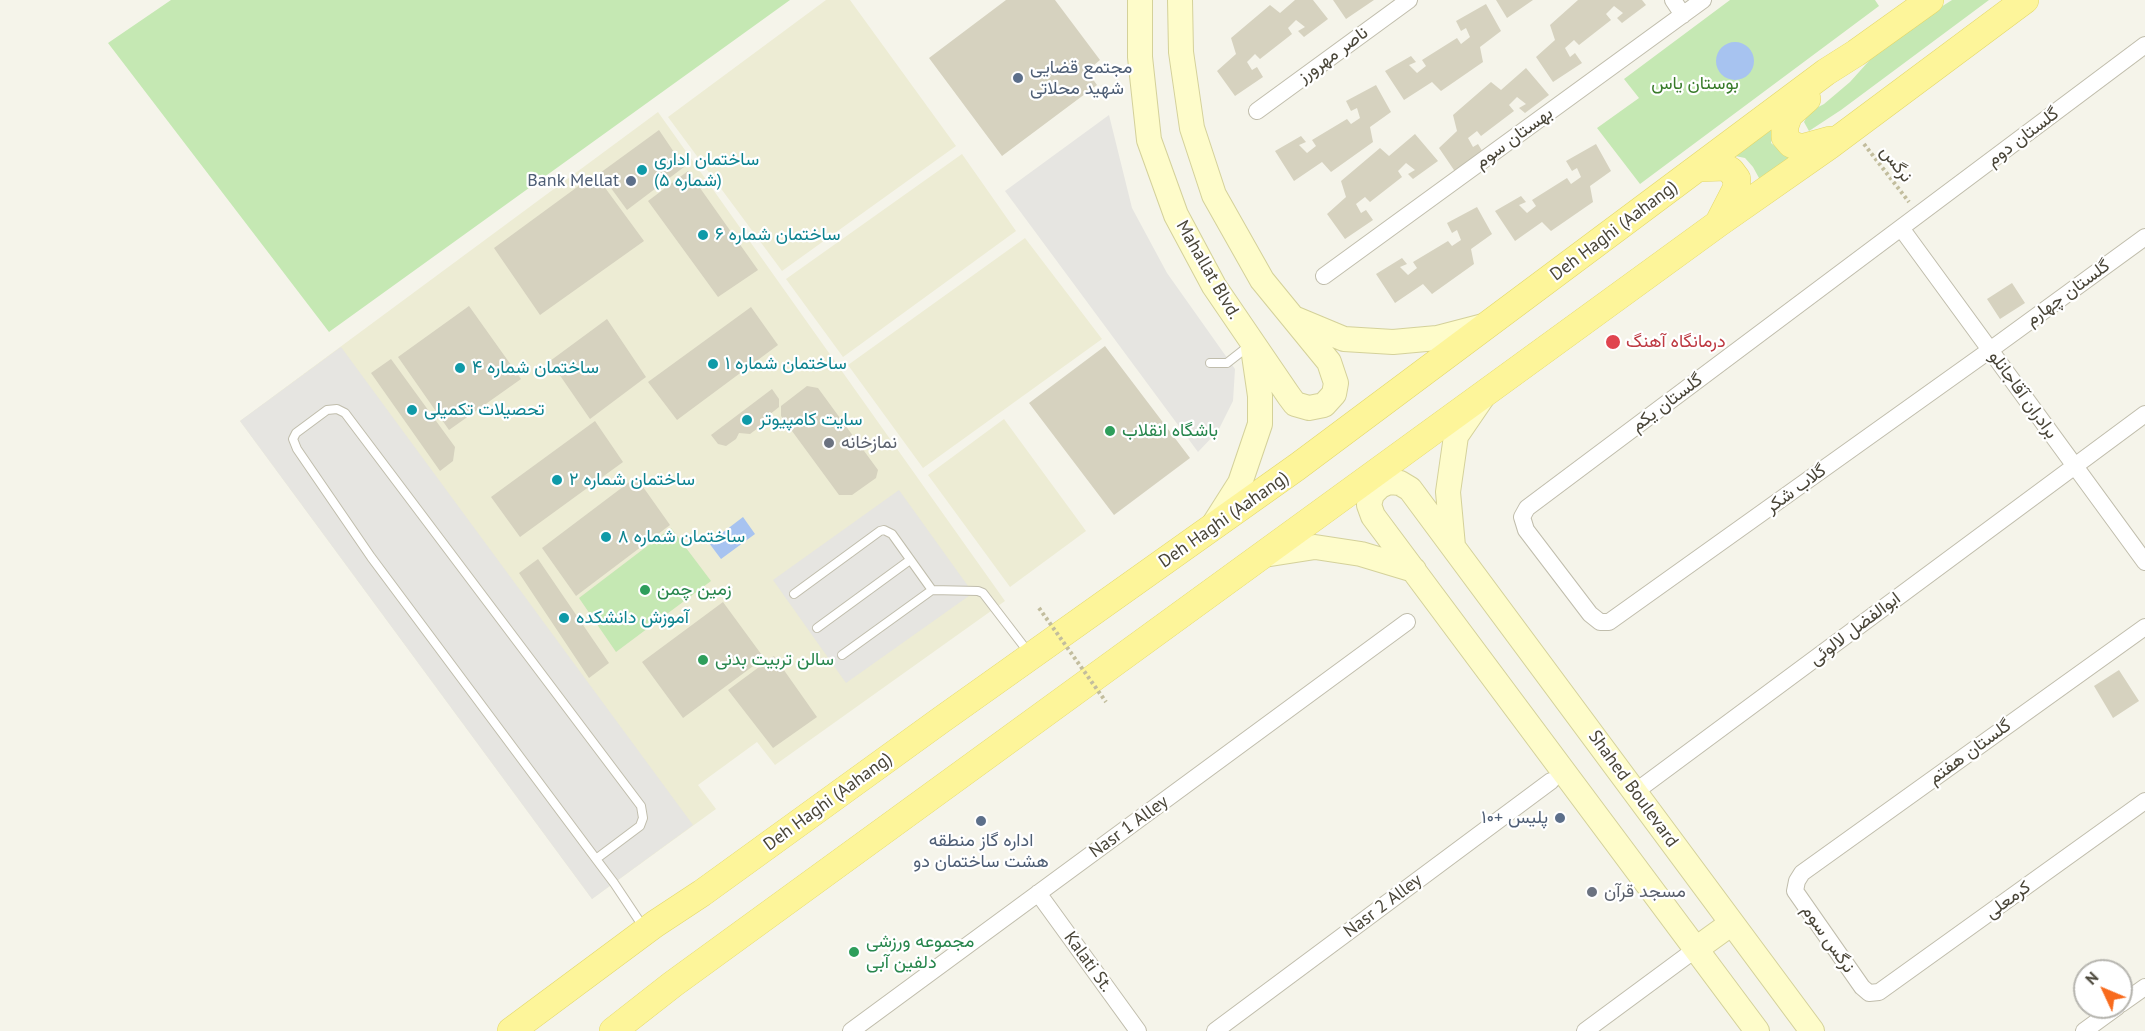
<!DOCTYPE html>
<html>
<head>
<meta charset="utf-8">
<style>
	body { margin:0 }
	#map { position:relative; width:2145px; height:1031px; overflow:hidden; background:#f5f4ea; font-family:"PT Sans",sans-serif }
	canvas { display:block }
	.north { position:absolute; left:2073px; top:959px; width:60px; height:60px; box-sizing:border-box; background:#fff; border:2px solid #b6b5af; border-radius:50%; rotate:314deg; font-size:16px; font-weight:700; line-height:24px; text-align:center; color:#494538 }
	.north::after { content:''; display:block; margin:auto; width:21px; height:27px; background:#f86b1d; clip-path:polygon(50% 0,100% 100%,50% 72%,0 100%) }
</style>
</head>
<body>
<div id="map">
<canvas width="2145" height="1031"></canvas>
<div class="north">N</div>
</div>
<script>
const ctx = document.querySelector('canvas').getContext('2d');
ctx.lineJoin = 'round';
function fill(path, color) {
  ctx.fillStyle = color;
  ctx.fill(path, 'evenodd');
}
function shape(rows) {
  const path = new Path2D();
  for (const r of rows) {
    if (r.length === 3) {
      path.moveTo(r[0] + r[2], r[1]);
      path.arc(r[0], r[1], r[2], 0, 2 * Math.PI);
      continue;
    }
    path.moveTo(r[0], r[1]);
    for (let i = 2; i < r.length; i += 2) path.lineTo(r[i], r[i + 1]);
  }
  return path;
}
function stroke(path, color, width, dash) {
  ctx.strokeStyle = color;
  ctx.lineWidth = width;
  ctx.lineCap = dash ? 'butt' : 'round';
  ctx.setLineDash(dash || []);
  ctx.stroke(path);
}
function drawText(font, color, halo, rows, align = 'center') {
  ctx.font = font + ' "PT Sans",Vazirmatn,sans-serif';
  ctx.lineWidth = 4.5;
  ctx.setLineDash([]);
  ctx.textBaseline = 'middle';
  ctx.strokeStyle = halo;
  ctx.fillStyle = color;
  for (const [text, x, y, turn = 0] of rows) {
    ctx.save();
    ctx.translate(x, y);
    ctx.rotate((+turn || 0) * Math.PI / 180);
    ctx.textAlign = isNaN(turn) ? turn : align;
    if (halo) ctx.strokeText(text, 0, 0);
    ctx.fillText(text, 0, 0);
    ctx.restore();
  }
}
fill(shape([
	[826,0,850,0,956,146,782,271,668,117],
	[658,112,1005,601,775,765,757,742,698,785,716,809,592,899,240,421],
	[962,154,1016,231,843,357,786,279],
	[1025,238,1102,339,923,468,848,365],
	[1004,419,1086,531,1010,587,928,475]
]), '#edecd4');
fill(shape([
	[171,0,790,0,329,332,108,43],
	[1730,0,1875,0,1879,6,1640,184,1597,128,1639,98,1624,79],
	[1952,0,1989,0,1841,110,1809,131,1804,122,1809,112,1824,104,1850,82,1886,42],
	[1775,122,1771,143,1786,155,1796,157,1753,190,1759,178,1753,167,1745,158,1730,155],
	[671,528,711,581,616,652,579,598]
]), '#c5e8b3');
fill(shape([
	[1109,115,1132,208,1167,273,1235,369,1233,401,1218,431,1198,452,1005,191],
	[341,347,693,825,592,899,240,421],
	[899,490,973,593,846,683,773,580]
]), '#e6e5e1');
fill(shape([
	[1735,61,19],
	[743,517,755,534,721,559,709,543]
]), '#a7c3f0');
fill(shape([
	[1006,0,1055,0,1100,60,1087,71,1097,85,1002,156,929,58],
	[1295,0,1313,0,1328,19,1304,37,1298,31,1305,27,1296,20,1288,28,1292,34,1260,59,1255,54,1247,62,1252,70,1257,67,1263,77,1235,96,1217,71,1236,54,1231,38,1270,5,1280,13],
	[1333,0,1374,0,1346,19],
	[1496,0,1533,0,1507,18],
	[1578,0,1642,0,1646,5,1622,23,1617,18,1623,13,1614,6,1606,14,1611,20,1579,45,1574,40,1565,48,1570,57,1575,53,1582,63,1553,82,1536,57,1555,40,1550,25],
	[1486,4,1501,31,1480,47,1483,62,1441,91,1432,82,1404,100,1385,71,1411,56,1416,62,1409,65,1417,73,1426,66,1422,60,1457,38,1461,44,1470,37,1466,28,1461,31,1456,21],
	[1526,68,1549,95,1525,113,1519,108,1526,104,1517,97,1509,105,1514,111,1481,136,1477,131,1468,138,1473,147,1478,144,1484,154,1456,173,1439,148,1457,131,1453,115,1491,82,1501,90],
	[1376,85,1391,112,1370,127,1373,142,1331,172,1322,162,1294,181,1275,151,1301,136,1306,142,1299,145,1307,153,1316,146,1312,140,1347,119,1351,124,1360,118,1357,108,1351,111,1346,101],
	[659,130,684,167,627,210,600,173],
	[1415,134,1438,161,1413,179,1408,174,1415,170,1406,163,1398,171,1402,177,1370,202,1365,197,1356,204,1361,213,1366,210,1373,220,1345,239,1327,214,1346,197,1341,181,1380,148,1389,156],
	[1596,144,1611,171,1590,186,1593,202,1551,231,1542,222,1515,241,1495,211,1521,196,1526,202,1519,205,1527,213,1536,206,1532,200,1567,178,1571,184,1581,177,1577,168,1572,171,1566,161],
	[688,171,758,270,718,297,648,201],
	[595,174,644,241,540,315,494,248],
	[1477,207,1492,234,1471,249,1474,264,1432,294,1423,284,1395,303,1376,274,1402,258,1407,264,1400,267,1408,275,1417,268,1413,262,1448,241,1452,246,1461,240,1457,230,1452,233,1447,223],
	[2012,283,2025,303,2000,319,1987,299],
	[469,306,521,379,449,430,398,357],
	[751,307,778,345,677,420,648,382],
	[607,319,646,377,590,419,550,361],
	[1105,346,1190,458,1114,515,1029,403],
	[391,359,455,447,453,461,440,471,371,373],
	[807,386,818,388,878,470,876,478,852,495,839,495,781,416,781,406],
	[772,389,779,399,779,407,769,415,764,415,762,425,750,434,739,433,736,439,726,446,718,444,711,435],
	[595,421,623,462,520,537,491,497],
	[636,477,670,525,576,596,542,548],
	[538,559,609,663,589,678,519,573],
	[723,602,764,658,683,718,642,662],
	[774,656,817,717,773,748,728,690],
	[2119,670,2139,701,2113,718,2094,686]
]), '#d6d2bf');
const lane = shape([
	[1210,363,1227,363,1250,345],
	[794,594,880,531,884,530,892,534,932,590],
	[817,628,910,560],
	[842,655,932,590,978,591,983,593,1029,653],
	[596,859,640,826,643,818,641,806,345,413,337,409,327,410,296,433,293,439,297,449,371,557,596,859,614,883,644,928]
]);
const street = shape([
	[1673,0,1683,15],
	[2145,45,1527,508,1522,517,1526,530,1590,614,1600,622,1609,622,1990,350,2145,237],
	[1257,111,1409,0],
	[1901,228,2145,562],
	[1324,276,1703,0],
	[2145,627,1802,873,1797,881,1795,891,1862,987,1869,993,1879,992,2145,801],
	[1635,792,2145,414],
	[1038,893,1138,1031],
	[2121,1004,2145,987],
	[851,1031,1407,622],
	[1215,1031,1551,781],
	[1585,1031,1696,949],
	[2084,1031,2117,1007]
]);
const secondary = shape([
	[1140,0,1140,57,1149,140,1176,215,1214,286,1289,396,1295,404,1309,408,1324,405,1334,394,1336,383,1329,362,1262,280,1214,195,1192,128,1181,52,1180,0],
	[1296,319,1344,339,1393,342,1437,338,1483,326],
	[1214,524,1240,483,1260,424,1260,396,1253,348],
	[1453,546,1448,492,1456,436,1482,398],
	[1264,555,1315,547,1361,554,1414,570],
	[1696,949,1732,923],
	[1757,1031,1373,516,1369,505,1372,494,1380,486,1389,482,1400,483,1410,489,1812,1031]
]);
const primary = shape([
	[1807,99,1789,115,1785,126,1785,137,1791,144,1801,148,1830,140],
	[1699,168,1725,167,1731,171,1737,179,1736,189,1719,222],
	[511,1031,655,924,702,893,941,720,1297,467,1826,72,1856,53,1930,0],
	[613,1031,673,984,1719,223,1829,146,2025,0]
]);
stroke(lane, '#c0bdac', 10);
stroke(street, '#c0bdac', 18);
stroke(secondary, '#d4d19a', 26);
stroke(primary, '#e3d869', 28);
stroke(shape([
	[1864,144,1909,202]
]), '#c2bd9d', 4, [3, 3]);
stroke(lane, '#fff', 8);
stroke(street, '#fff', 16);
stroke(secondary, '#fefcca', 24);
stroke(primary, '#fdf59a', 27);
stroke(shape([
	[1039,608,1106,702]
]), '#c2bd9d', 4, [3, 3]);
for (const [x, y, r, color] of [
	[1018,78,6,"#5c6f8a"],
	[642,170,6,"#0f9aa8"],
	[631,181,6,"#5c6f8a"],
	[703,235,6,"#0f9aa8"],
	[1613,342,8,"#e0444e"],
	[713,364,6,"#0f9aa8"],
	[460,368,6,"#0f9aa8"],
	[412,410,6,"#0f9aa8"],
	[747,420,6,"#0f9aa8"],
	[1110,431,6,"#2e9e5b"],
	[829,443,6,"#6b7280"],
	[557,480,6,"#0f9aa8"],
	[606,537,6,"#0f9aa8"],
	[645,590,6,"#2e9e5b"],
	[564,618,6,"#0f9aa8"],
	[703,660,6,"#2e9e5b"],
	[1560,818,6,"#5c6f8a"],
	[981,821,6,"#5c6f8a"],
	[1592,892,6,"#6b7280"],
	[854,952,6,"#2e9e5b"]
]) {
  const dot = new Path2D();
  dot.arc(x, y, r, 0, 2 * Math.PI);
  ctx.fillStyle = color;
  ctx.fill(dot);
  stroke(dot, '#fff', 2);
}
drawText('18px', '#494538', '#fff', [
	["ناصر مهرورز",1333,55,-36],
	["گلستان دوم",2023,137,-37],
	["بهستان سوم",1514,138,-36],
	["نرگس",1896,164,52],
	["Deh Haghi (Aahang)",1614,231,-37],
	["Mahallat Blvd.",1208,270,60],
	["گلستان چهارم",2068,293,-36],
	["برادران آقاجانلو",2023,395,54],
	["گلستان یکم",1667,403,-37],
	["گلاب شکر",1796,489,-36],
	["Deh Haghi (Aahang)",1224,520,-35],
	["ابوالفضل لالوئی",1855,629,-37],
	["گلستان هفتم",1970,752,-36],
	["Shahed Boulevard",1633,789,54],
	["Deh Haghi (Aahang)",828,802,-36],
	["Nasr 1 Alley",1129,827,-36],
	["کرمعلی",2008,900,-36],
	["Nasr 2 Alley",1383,906,-37],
	["نرگس سوم",1828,939,55],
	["Kalati St.",1088,962,54]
]);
drawText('18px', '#4e5e75', '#fff', [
	["مجتمع قضایی",1030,68,"left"],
	["شهید محلاتی",1030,89,"left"],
	["Bank Mellat",619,181],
	["پلیس +۱۰",1548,818],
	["اداره گاز منطقه",981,841,"center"],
	["هشت ساختمان دو",981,862,"center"]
], 'right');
drawText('18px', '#387b2a', '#fff', [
	["بوستان یاس",1695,84]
]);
drawText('18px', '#0d838f', '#fff', [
	["ساختمان اداری",654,160],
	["(شماره ۵)",654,181],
	["ساختمان شماره ۶",715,235],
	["ساختمان شماره ۱",725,364],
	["ساختمان شماره ۴",472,368],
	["تحصیلات تکمیلی",424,410],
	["سایت کامپیوتر",759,420],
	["ساختمان شماره ۲",569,480],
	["ساختمان شماره ۸",618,537],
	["آموزش دانشکده",576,618]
], 'left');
drawText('18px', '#be3a42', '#fff', [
	["درمانگاه آهنگ",1626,342]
], 'left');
drawText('18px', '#27864d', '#fff', [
	["باشگاه انقلاب",1122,431],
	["زمین چمن",657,590],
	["سالن تربیت بدنی",715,660],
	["مجموعه ورزشی",866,942],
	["دلفین آبی",866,963]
], 'left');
drawText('18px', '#5b616d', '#fff', [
	["نمازخانه",841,443],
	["مسجد قرآن",1604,892]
], 'left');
</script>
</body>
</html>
